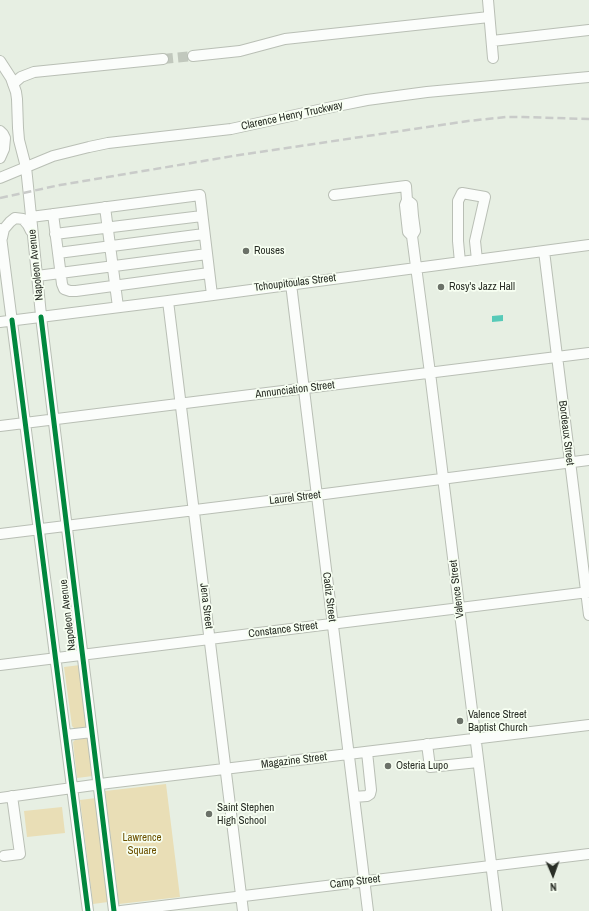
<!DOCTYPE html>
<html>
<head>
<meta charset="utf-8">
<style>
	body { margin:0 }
	#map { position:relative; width:589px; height:911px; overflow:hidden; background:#e7efe3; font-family:"Archivo Narrow",sans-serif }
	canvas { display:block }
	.north { position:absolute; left:533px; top:855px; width:40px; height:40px; -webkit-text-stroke:3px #f7fff2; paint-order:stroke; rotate:178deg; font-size:11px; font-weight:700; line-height:16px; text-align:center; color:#282d25 }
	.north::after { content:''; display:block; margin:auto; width:14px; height:18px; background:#282d25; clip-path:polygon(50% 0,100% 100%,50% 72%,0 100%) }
</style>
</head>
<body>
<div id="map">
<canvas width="589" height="911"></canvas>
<div class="north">N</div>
</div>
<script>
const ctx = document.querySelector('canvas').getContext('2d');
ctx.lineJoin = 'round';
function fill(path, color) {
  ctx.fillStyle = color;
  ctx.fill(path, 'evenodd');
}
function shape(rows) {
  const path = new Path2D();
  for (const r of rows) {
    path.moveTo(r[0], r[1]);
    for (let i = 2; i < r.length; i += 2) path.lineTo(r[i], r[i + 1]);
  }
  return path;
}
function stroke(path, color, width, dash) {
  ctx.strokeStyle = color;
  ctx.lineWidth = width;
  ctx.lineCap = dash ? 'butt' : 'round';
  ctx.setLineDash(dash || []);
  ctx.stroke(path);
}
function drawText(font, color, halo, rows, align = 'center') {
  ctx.font = font + ' "Archivo Narrow",sans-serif';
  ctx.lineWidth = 3.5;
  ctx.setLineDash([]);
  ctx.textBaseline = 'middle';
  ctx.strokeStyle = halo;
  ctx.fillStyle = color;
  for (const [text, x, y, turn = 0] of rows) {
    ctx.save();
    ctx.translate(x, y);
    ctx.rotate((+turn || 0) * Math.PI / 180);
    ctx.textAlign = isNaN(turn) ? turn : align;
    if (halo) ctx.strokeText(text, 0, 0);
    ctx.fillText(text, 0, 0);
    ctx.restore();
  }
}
fill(shape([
	[80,665,87,725,85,727,79,729,74,728,72,726,64,667],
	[87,738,88,740,93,776,77,778,73,742,75,740],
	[166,784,180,897,119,904,105,791],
	[96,798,108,902,93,904,80,800],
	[62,807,65,833,27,837,24,811]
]), '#e9deb6');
fill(shape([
	[503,315,503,321,492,322,492,316]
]), '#57cab8');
stroke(shape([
	[163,59,193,56]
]), '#c1c8bd', 10, [10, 5]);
const minor = shape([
	[488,0,493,58],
	[492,41,589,30],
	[193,56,240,51,285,39,489,17],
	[0,61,11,78,16,92,17,99,18,128,19,140,26,167,29,196,42,325,114,911],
	[13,84,21,77,34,72,163,59],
	[0,131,3,134,5,138,4,149,0,158],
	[0,178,53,156,89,147,108,143,231,129,332,107,367,100,427,92,589,77],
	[334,195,406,186,407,200,405,205,408,232,412,236,430,373,497,911],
	[407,200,412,204,413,216,415,231,412,236],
	[105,207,118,307],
	[53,214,62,284,64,289,70,291,76,291,209,273],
	[31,217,200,195,212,295],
	[0,229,88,911],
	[55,234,202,216],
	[2,238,4,229,10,222,15,218,23,219,28,225,31,231],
	[544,251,589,615],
	[58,253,204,234],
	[460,262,458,241,458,201,462,193,485,197,475,241,477,260],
	[37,276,207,254],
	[291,284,368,911],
	[168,301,243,911],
	[0,322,168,301,589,245],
	[0,426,589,353],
	[0,534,317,495,589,460],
	[0,665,589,592],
	[66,735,92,732],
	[427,744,430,767,478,762],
	[354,797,367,796,370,794,371,790,367,752],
	[0,798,108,783,589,725],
	[4,856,20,854,12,796],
	[121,911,589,854]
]);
stroke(minor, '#b9bfb5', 12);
stroke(minor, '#fbfdfb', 10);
stroke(shape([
	[0,198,60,185,233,156,468,121,506,117,523,117,589,119]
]), '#c9cbc9', 2.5, [8, 4]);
stroke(shape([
	[41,317,114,911],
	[12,320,88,911]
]), '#00873e', 5);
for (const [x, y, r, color] of [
	[246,251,4,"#6b7168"],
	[441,287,4,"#6b7168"],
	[460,721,4,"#6b7168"],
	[388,766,4,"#6b7168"],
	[209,814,4,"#6b7168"]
]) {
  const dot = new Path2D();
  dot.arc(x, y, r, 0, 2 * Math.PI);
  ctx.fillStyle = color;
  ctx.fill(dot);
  stroke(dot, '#f7fff2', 1.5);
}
drawText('11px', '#282d25', '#f7fff2', [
	["Clarence Henry Truckway",292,116,-12],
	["Napoleon Avenue",36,265,-96],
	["Tchoupitoulas Street",295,283,-7],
	["Annunciation Street",295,390,-7],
	["Bordeaux Street",566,433,83],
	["Laurel Street",295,498,-7],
	["Valence Street",457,589,-97],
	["Cadiz Street",329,597,83],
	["Jena Street",206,606,83],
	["Napoleon Avenue",68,615,-97],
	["Constance Street",283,630,-7],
	["Magazine Street",294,761,-7],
	["Camp Street",355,882,-7]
]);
drawText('11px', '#282d25', '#f7fff2', [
	["Rouses",254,251],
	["Rosy's Jazz Hall",449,287],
	["Valence Street",468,715],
	["Baptist Church",468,728],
	["Osteria Lupo",396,766],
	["Saint Stephen",217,808],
	["High School",217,821]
], 'left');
drawText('11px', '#6c5100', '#f7fff2', [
	["Lawrence",142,838],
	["Square",142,851]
]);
</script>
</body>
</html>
